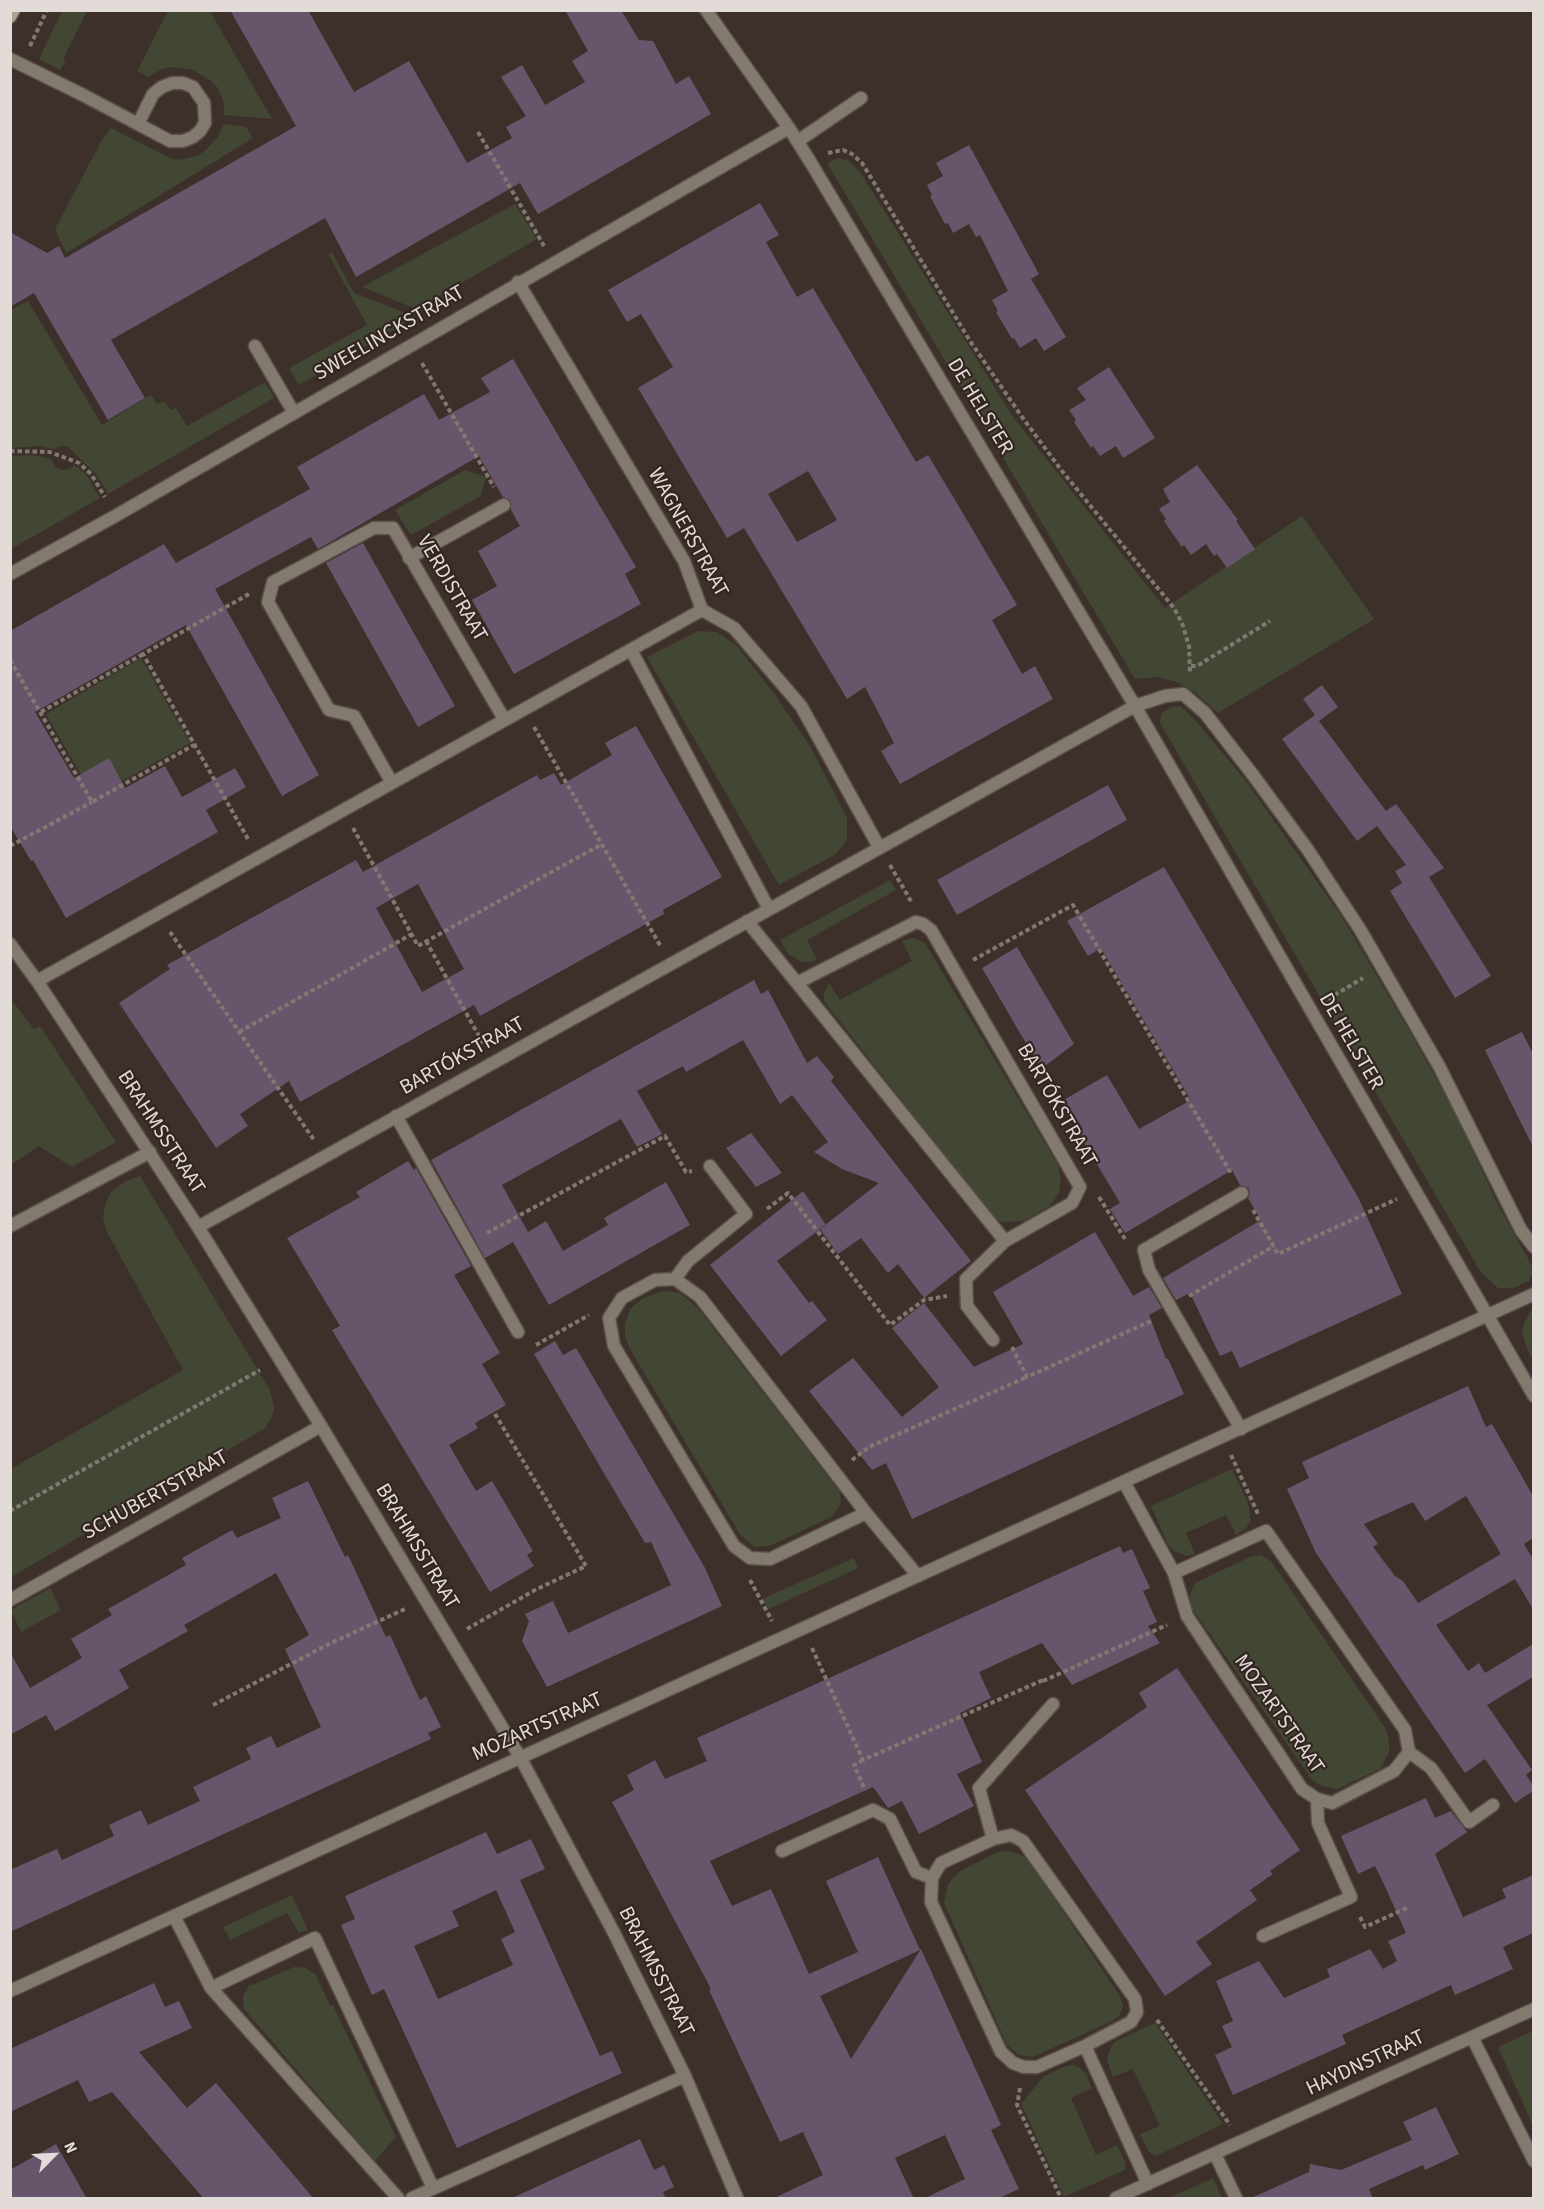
<!DOCTYPE html>
<html>
<head>
<meta charset="utf-8">
<style>
	body { margin:0 }
	#map { position:relative; width:1544px; height:2209px; overflow:hidden; background:#3d302a; font-family:"Source Sans 3",sans-serif }
	canvas { display:block }
	.frame { position:absolute; inset:0; border:12px solid #e3dbd7; pointer-events:none }
	.north { position:absolute; left:24px; top:2125px; width:60px; height:60px; -webkit-text-stroke:4px #332621; paint-order:stroke; rotate:66deg; font-size:16px; font-weight:700; line-height:24px; text-align:center; color:#e3dbd7 }
	.north::after { content:''; display:block; margin:auto; width:21px; height:27px; background:#e3dbd7; clip-path:polygon(50% 0,100% 100%,50% 72%,0 100%) }
</style>
</head>
<body>
<div id="map">
<canvas width="1544" height="2209"></canvas>
<div class="frame"></div>
<div class="north">N</div>
</div>
<script>
const ctx = document.querySelector('canvas').getContext('2d');
ctx.lineJoin = 'round';
function fill(path, color) {
  ctx.fillStyle = color;
  ctx.fill(path, 'evenodd');
}
function shape(rows) {
  const path = new Path2D();
  for (const r of rows) {
    path.moveTo(r[0], r[1]);
    for (let i = 2; i < r.length; i += 2) path.lineTo(r[i], r[i + 1]);
  }
  return path;
}
function stroke(path, color, width, dash) {
  ctx.strokeStyle = color;
  ctx.lineWidth = width;
  ctx.lineCap = dash ? 'butt' : 'round';
  ctx.setLineDash(dash || []);
  ctx.stroke(path);
}
function drawText(font, color, halo, rows, align = 'center') {
  ctx.font = font + ' "Source Sans 3",sans-serif';
  ctx.lineWidth = 4.5;
  ctx.setLineDash([]);
  ctx.textBaseline = 'middle';
  ctx.strokeStyle = halo;
  ctx.fillStyle = color;
  for (const [text, x, y, turn = 0] of rows) {
    ctx.save();
    ctx.translate(x, y);
    ctx.rotate((+turn || 0) * Math.PI / 180);
    ctx.textAlign = isNaN(turn) ? turn : align;
    if (halo) ctx.strokeText(text, 0, 0);
    ctx.fillText(text, 0, 0);
    ctx.restore();
  }
}
fill(shape([
	[62,11,87,11,63,59,66,61,60,70,39,59],
	[168,11,210,11,272,119,224,115,224,103,218,88,211,81,193,70,172,67,162,69,148,77,137,71],
	[224,124,246,127,253,138,66,253,55,229,103,138,111,128,170,158,179,160,196,156,205,151,217,138],
	[838,158,849,161,860,172,1013,417,1165,608,1302,516,1374,619,1218,713,1195,692,1174,681,1157,677,1135,679,827,163],
	[515,204,537,239,424,305,421,311,362,287],
	[332,252,354,293,416,317,299,385,289,368,367,325,328,254],
	[28,301,102,425,151,395,157,404,164,401,171,410,176,408,187,426,265,382,274,398,108,494,96,474,67,446,60,446,54,449,39,446,11,448,11,310],
	[33,455,51,459,56,468,61,470,70,469,74,465,86,474,100,498,11,549,11,456],
	[465,470,486,477,481,496,411,535,395,510],
	[698,631,717,632,737,646,776,696,811,748,847,818,847,840,836,854,779,885,647,657],
	[141,658,190,743,94,797,46,714],
	[1181,706,1196,721,1246,781,1342,917,1410,1032,1455,1112,1496,1201,1531,1264,1533,1273,1529,1281,1513,1288,1498,1288,1480,1271,1160,723,1161,714,1170,707],
	[890,880,896,890,807,940,817,959,811,962,802,962,788,954,780,940],
	[913,938,925,943,1058,1165,1061,1180,1059,1193,1050,1206,1024,1221,1002,1222,991,1215,824,1001,824,994,829,983,840,1000,912,961,902,941],
	[10,998,34,1029,40,1026,116,1142,72,1167,39,1146,11,1165],
	[140,1176,270,1390,274,1409,271,1419,264,1429,11,1577,11,1469,183,1370,107,1232,103,1218,105,1206,110,1193,124,1182],
	[664,1291,680,1293,697,1307,840,1492,841,1503,833,1516,770,1546,755,1547,741,1536,630,1349,625,1336,625,1324,630,1309,643,1298],
	[1533,1310,1533,1360,1527,1348,1522,1333,1524,1323,1530,1312],
	[1232,1469,1248,1503,1251,1520,1247,1527,1236,1535,1226,1515,1186,1533,1195,1554,1186,1556,1174,1551,1168,1545,1151,1506],
	[1261,1555,1271,1561,1386,1729,1389,1740,1389,1752,1380,1769,1337,1789,1322,1786,1313,1781,1191,1607,1190,1594,1195,1583,1250,1557],
	[854,1558,858,1568,769,1609,762,1599],
	[50,1588,61,1610,21,1632,11,1610],
	[1008,1851,1024,1856,1031,1864,1120,1996,1123,2007,1119,2016,1110,2022,1033,2057,1019,2055,1007,2045,944,1903,948,1884,960,1871,998,1852],
	[292,1895,308,1930,299,1933,287,1913,230,1940,223,1927],
	[294,1967,306,1968,316,1975,330,2006,333,2005,396,2137,375,2161,244,2009,243,1996,250,1984,253,1985],
	[1155,2023,1223,2124,1156,2156,1148,2151,1140,2134,1160,2126,1133,2069,1113,2077,1107,2059,1111,2046,1116,2041],
	[1533,2031,1533,2126,1498,2047],
	[1073,2065,1080,2068,1086,2074,1092,2088,1071,2098,1096,2155,1117,2145,1126,2164,1125,2170,1064,2197,1021,2104,1044,2076,1066,2066],
	[1213,2178,1222,2198,1169,2198]
]), '#414733');
fill(shape([
	[230,10,308,10,354,92,409,61,467,163,512,138,506,127,526,116,501,77,522,65,545,105,585,82,572,61,588,51,565,10,621,10,639,40,653,41,676,84,689,76,711,114,538,214,520,183,356,277,325,218,111,340,145,398,108,420,34,293,10,307,10,232,47,253,59,246,65,258,296,126],
	[969,145,1039,274,1031,279,1066,337,1044,351,1036,338,1020,348,1014,338,1012,339,996,312,998,311,992,300,1008,291,980,235,976,237,969,224,953,233,948,223,945,224,930,196,932,195,927,185,943,176,936,163],
	[760,203,779,235,766,242,797,297,813,288,916,462,928,455,958,505,1017,605,992,620,1022,674,1035,666,1053,699,900,784,881,751,894,743,865,687,847,699,744,528,727,538,638,388,673,367,641,314,627,322,608,290],
	[808,471,837,520,797,542,768,494],
	[513,359,636,567,625,574,641,604,514,674,472,600,497,586,478,551,520,526,511,510,511,501,503,497,479,456,318,549,311,537,215,589,319,775,282,796,186,625,35,712,74,778,109,758,125,788,165,766,182,797,235,768,246,787,206,810,218,832,66,918,33,860,31,861,10,826,10,631,164,544,176,563,310,489,297,467,424,394,439,420,490,392,481,378],
	[1109,367,1155,438,1123,458,1116,446,1100,456,1093,446,1091,448,1074,422,1076,420,1069,410,1086,400,1077,388],
	[1197,465,1238,520,1236,521,1255,549,1227,568,1217,554,1214,556,1206,544,1191,555,1184,545,1182,547,1164,521,1166,519,1159,509,1170,502,1163,489],
	[363,543,455,706,418,727,326,563],
	[1322,685,1338,707,1319,721,1386,811,1396,804,1444,868,1429,877,1491,976,1455,998,1390,891,1402,883,1395,871,1406,865,1377,826,1357,841,1282,739,1315,715,1303,699],
	[636,726,722,877,663,910,664,914,480,1016,474,1005,300,1102,289,1081,240,1114,248,1126,216,1148,119,1003,170,969,167,965,356,860,363,872,537,775,540,780,554,773,561,785,612,755,605,743],
	[418,884,464,969,422,992,376,908],
	[1108,785,1127,820,957,915,937,880],
	[1164,867,1358,1197,1402,1294,1240,1368,1232,1351,1220,1356,1190,1293,1176,1300,1163,1278,1261,1220,1248,1198,1250,1194,1249,1188,1240,1185,1232,1170,1125,1233,1110,1209,1120,1203,1060,1102,1107,1075,1139,1129,1191,1100,1101,948,1088,956,1067,921],
	[1017,947,1074,1044,1041,1069,982,968],
	[754,980,761,994,768,990,807,1063,817,1056,834,1077,831,1081,971,1261,924,1298,898,1264,888,1273,861,1238,838,1254,820,1229,879,1183,842,1169,814,1152,828,1142,792,1095,780,1104,743,1040,686,1072,683,1066,637,1091,662,1134,637,1147,621,1119,502,1185,528,1232,546,1221,563,1251,608,1225,604,1218,666,1182,690,1225,549,1305,513,1242,485,1258,431,1160],
	[1522,1032,1533,1054,1533,1147,1485,1050],
	[751,1133,782,1173,756,1187,726,1148],
	[408,1161,414,1170,416,1168,471,1266,454,1275,500,1353,482,1364,506,1405,475,1423,478,1428,449,1445,476,1491,492,1481,533,1551,527,1555,534,1566,490,1592,332,1330,340,1326,287,1238,360,1197,356,1192],
	[803,1191,826,1225,777,1261,809,1303,812,1301,827,1320,781,1356,710,1265],
	[1095,1232,1133,1296,1149,1287,1162,1308,1149,1315,1166,1359,1168,1359,1184,1394,912,1519,886,1463,872,1470,809,1391,853,1358,902,1417,939,1387,892,1328,924,1303,974,1367,995,1357,1023,1344,993,1292],
	[555,1341,563,1355,576,1348,704,1566,722,1606,547,1687,522,1641,529,1621,525,1614,553,1601,568,1633,671,1585,651,1542,645,1543,534,1354],
	[1468,1386,1486,1427,1492,1424,1533,1496,1533,1538,1524,1544,1533,1559,1533,1609,1515,1579,1436,1625,1468,1671,1479,1663,1485,1673,1533,1644,1533,1677,1487,1705,1532,1770,1526,1775,1533,1785,1533,1791,1515,1803,1485,1759,1465,1773,1316,1553,1287,1489,1309,1478,1302,1462],
	[1466,1496,1501,1554,1418,1603,1403,1581,1395,1576,1373,1547,1378,1544,1364,1524,1413,1502,1425,1521],
	[308,1481,345,1557,348,1555,386,1637,390,1635,420,1700,426,1696,441,1727,428,1733,431,1739,10,1932,10,1870,57,1849,62,1860,86,1849,114,1836,109,1825,141,1810,148,1825,200,1801,193,1787,251,1759,246,1748,271,1736,277,1748,321,1727,285,1649,309,1635,276,1573,184,1625,188,1631,119,1670,129,1688,55,1731,46,1715,10,1735,10,1652,30,1688,82,1658,71,1639,112,1615,108,1609,186,1565,182,1558,232,1530,237,1538,281,1518,272,1498],
	[1120,1546,1123,1553,1132,1549,1150,1588,1143,1591,1157,1622,1148,1626,1160,1643,1072,1685,1042,1643,979,1672,991,1698,960,1713,982,1762,957,1774,974,1806,919,1834,902,1801,888,1808,873,1787,710,1861,732,1906,771,1889,809,1974,858,1952,826,1881,878,1857,920,1950,820,1996,851,2059,921,1949,1001,2125,991,2130,1019,2189,997,2199,923,2199,965,2179,945,2135,895,2158,914,2199,772,2199,823,2175,803,2132,780,2142,709,1990,711,1989,612,1802,634,1790,627,1775,655,1760,665,1779,707,1761,697,1738],
	[1177,1668,1300,1850,1270,1871,1273,1874,1250,1890,1257,1900,1196,1942,1212,1964,1165,1996,1025,1790,1147,1707,1139,1693],
	[1426,1798,1435,1818,1451,1811,1467,1832,1435,1854,1463,1917,1506,1898,1502,1889,1533,1875,1533,1933,1503,1947,1513,1969,1455,1995,1451,1985,1342,2035,1346,2044,1233,2095,1215,2055,1232,2047,1222,2026,1233,2021,1216,1981,1259,1961,1284,1998,1330,1977,1327,1969,1370,1949,1383,1969,1397,1961,1388,1941,1406,1933,1382,1880,1375,1866,1358,1874,1341,1836],
	[486,1832,497,1854,531,1839,545,1869,520,1880,600,2056,612,2051,622,2073,457,2148,384,1989,372,1995,341,1925,355,1919,345,1896],
	[496,1890,515,1932,501,1939,513,1965,438,1999,414,1946,459,1926,452,1911],
	[154,1983,165,2007,179,2001,192,2028,139,2052,187,2108,216,2083,314,2199,204,2199,112,2092,89,2102,78,2080,10,2112,10,2049],
	[1436,2107,1459,2154,1425,2170,1423,2165,1369,2189,1373,2199,1249,2199,1309,2172,1310,2164,1341,2170,1412,2140,1403,2122],
	[640,2139,654,2170,664,2165,674,2187,663,2192,666,2199,510,2199],
	[56,2144,87,2199,10,2199,10,2170]
]), '#67556b');
const lane = shape([
	[10,59,83,95,138,124,170,141,183,141,193,137,200,131,205,123,204,103,193,87,183,83,172,83,162,87,153,94,138,124],
	[798,141,861,98],
	[255,346,294,413],
	[409,558,504,505],
	[396,1116,518,1332],
	[10,1226,150,1152],
	[675,1279,688,1261,746,1214,710,1166],
	[993,1340,967,1306,966,1279,1005,1241],
	[1241,1429,1149,1270,1144,1250,1242,1193],
	[1409,1752,1431,1768,1469,1822,1493,1805],
	[993,1839,979,1788,1053,1704],
	[782,1851,873,1810,890,1819,916,1872,932,1878],
	[1263,1936,1351,1897,1318,1823,1317,1799]
]);
const street = shape([
	[706,10,789,128,811,163,1135,706,1534,1396],
	[518,282,684,561,702,610,734,628,801,706,879,847],
	[10,574,117,515,789,128],
	[631,650,769,909],
	[392,783,354,716,329,710,268,602,273,582,374,528,393,528,504,719],
	[747,921,1005,1241,1072,1203,1080,1187,931,930,923,924,916,922,797,983],
	[10,944,37,981,198,1227,321,1426,520,1757,613,1931,685,2076,737,2198],
	[37,981,702,610],
	[198,1227,1135,706,1165,696,1183,694,1205,713,1253,775,1308,850,1361,931,1439,1066,1521,1230,1534,1247],
	[1124,1482,1174,1573,1187,1616,1302,1789,1317,1799,1332,1803,1394,1771,1409,1752,1405,1730,1266,1531,1174,1573],
	[866,1513,770,1559,750,1558,734,1546,614,1346,609,1318,622,1298,655,1280,675,1279,700,1297,866,1513,918,1576],
	[10,1600,321,1426],
	[1011,1835,1023,1841,1135,1999,1137,2012,1131,2022,1085,2046,1037,2067,1024,2067,1013,2063,1001,2052,931,1902,932,1878,941,1863,993,1839,1011,1835],
	[174,1916,211,1988,315,1938,433,2188],
	[211,1988,398,2198],
	[10,1991,1534,1294],
	[1472,2037,1534,2161],
	[1085,2046,1148,2184],
	[1215,2154,1236,2198],
	[412,2198,685,2076],
	[1116,2198,1534,2009]
]);
const secondary = shape([
	[10,17,14,10]
]);
stroke(lane, '#5b4f49', 15);
stroke(street, '#5b4f49', 15);
stroke(secondary, '#5b4f49', 15);
stroke(shape([
	[30,46,47,10],
	[478,132,544,246],
	[828,153,843,150,852,154,862,163,970,341,1022,417,1062,471,1174,608,1182,623,1189,646,1190,674],
	[422,363,494,487],
	[10,451,50,452,79,463,91,474,105,497],
	[10,660,92,802,194,745],
	[1191,666,1197,666,1270,621],
	[41,712,143,654],
	[534,727,661,947],
	[353,828,418,946,602,844],
	[248,839,143,654,249,594],
	[10,846,92,802],
	[890,865,912,903],
	[170,932,314,1140],
	[426,941,484,1045],
	[973,960,1073,905,1232,1175],
	[1328,999,1363,978],
	[239,1032,412,934],
	[1099,1197,1125,1239],
	[767,1209,788,1193,890,1325,924,1300,947,1296],
	[1253,1210,1278,1254,1397,1199],
	[487,1233,665,1136,686,1172,692,1171],
	[1189,1296,1274,1246],
	[536,1345,589,1315],
	[1012,1347,1027,1377,1153,1320],
	[1231,1455,1258,1514],
	[852,1460,869,1447,1027,1377],
	[10,1511,260,1370],
	[750,1580,772,1621],
	[467,1629,535,1590,586,1566,495,1414],
	[812,1648,863,1760,1043,1680],
	[1043,1681,1167,1625],
	[213,1705,329,1644,405,1609],
	[863,1760,854,1765,865,1790],
	[1360,1917,1365,1927,1409,1907],
	[1157,2020,1230,2125],
	[1020,2088,1017,2105,1061,2198]
]), '#827872', 4, [4.5, 3]);
stroke(lane, '#827a6f', 12);
stroke(street, '#827a6f', 12);
stroke(secondary, '#aea190', 12);
drawText('21px', '#e3dbd7', '#332621', [
	["SWEELINCKSTRAAT",390,334,-30],
	["DE HELSTER",979,407,59],
	["WAGNERSTRAAT",687,533,61],
	["VERDISTRAAT",451,589,60],
	["DE HELSTER",1350,1042,60],
	["BARTÓKSTRAAT",463,1057,-29],
	["BARTÓKSTRAAT",1056,1106,60],
	["BRAHMSSTRAAT",160,1133,57],
	["SCHUBERTSTRAAT",156,1496,-29],
	["BRAHMSSTRAAT",416,1547,59],
	["MOZARTSTRAAT",1278,1715,55],
	["MOZARTSTRAAT",538,1728,-24],
	["BRAHMSSTRAAT",655,1972,63],
	["HAYDNSTRAAT",1366,2064,-25]
]);
</script>
</body>
</html>
